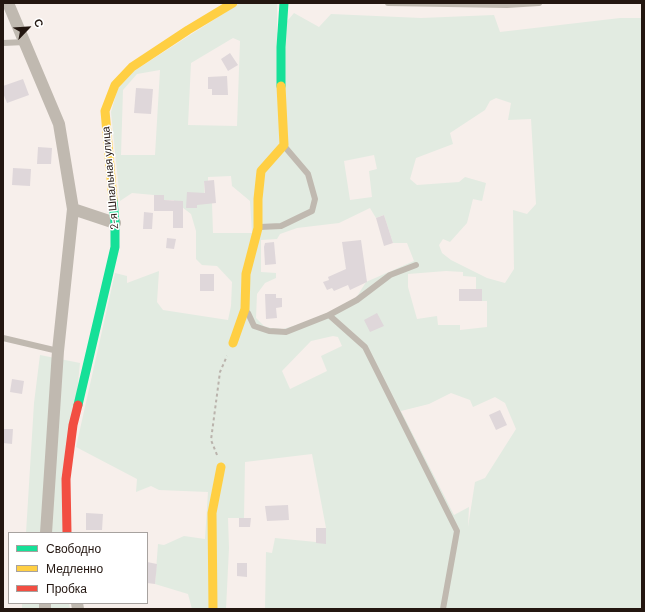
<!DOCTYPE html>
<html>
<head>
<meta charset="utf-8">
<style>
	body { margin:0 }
	#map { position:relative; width:645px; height:612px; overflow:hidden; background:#f7efeb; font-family:Barlow,sans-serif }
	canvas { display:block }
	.frame { position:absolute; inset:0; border:4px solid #231610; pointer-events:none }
	.legend { position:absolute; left:8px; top:532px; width:140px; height:72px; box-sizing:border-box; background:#fff; border:1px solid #a7a29f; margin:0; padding:5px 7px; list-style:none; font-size:12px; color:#231610 }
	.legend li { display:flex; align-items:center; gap:8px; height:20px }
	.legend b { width:20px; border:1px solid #a7a29f }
	.north { position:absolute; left:8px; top:8px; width:40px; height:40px; -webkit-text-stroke:3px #fff; paint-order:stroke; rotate:65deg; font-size:11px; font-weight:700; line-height:16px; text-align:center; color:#231610 }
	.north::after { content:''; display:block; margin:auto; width:14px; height:18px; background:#231610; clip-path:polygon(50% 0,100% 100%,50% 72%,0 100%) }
</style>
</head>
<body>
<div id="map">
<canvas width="645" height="612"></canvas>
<div class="frame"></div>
<ul class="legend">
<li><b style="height:5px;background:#16e098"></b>Свободно</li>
<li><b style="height:5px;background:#ffcf43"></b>Медленно</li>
<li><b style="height:5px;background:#f24e42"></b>Пробка</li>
</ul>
<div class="north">С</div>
</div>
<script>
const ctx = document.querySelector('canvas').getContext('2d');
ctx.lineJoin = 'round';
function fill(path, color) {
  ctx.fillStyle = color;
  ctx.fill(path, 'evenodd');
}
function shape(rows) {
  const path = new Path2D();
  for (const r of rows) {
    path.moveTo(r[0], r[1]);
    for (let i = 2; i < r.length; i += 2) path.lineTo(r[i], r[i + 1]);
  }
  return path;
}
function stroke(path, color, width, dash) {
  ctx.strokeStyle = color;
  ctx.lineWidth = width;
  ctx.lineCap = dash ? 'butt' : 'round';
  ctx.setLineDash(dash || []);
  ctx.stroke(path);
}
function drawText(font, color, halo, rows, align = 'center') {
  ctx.font = font + ' Barlow,sans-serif';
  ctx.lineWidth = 3;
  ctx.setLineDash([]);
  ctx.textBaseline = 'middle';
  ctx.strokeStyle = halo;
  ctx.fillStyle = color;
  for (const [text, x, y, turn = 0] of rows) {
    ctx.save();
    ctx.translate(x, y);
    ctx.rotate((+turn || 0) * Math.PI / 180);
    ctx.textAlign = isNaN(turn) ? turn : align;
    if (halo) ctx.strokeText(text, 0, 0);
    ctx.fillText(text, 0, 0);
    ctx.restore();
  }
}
fill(shape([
	[240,3,277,3,277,33,294,13,319,27,331,14,421,18,494,15,500,32,620,18,642,18,642,609,265,609,266,552,272,553,275,538,326,543,326,528,312,454,245,462,244,518,228,518,229,548,226,609,192,609,188,594,155,584,158,544,164,545,184,536,205,539,208,492,159,490,151,486,136,492,137,479,76,447,115,273,127,276,127,283,159,271,157,302,163,310,228,320,231,306,232,282,217,266,202,265,196,259,196,231,191,214,173,200,164,200,154,195,132,193,120,201,111,112,118,88,134,71],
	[233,38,240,41,237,126,188,125,191,63],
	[160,70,155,155,121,155,123,90,137,74],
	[496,98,511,103,508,120,531,119,536,204,527,214,513,210,514,269,505,283,487,278,451,260,442,253,439,245,443,239,450,242,467,223,473,199,482,201,486,183,465,177,459,182,417,185,410,179,416,158,453,144,450,133,485,110,490,101],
	[374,155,377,169,369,171,372,197,350,200,344,161],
	[231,176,232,186,250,201,252,233,213,233,212,203,205,200,204,181,208,181,208,177],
	[370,208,376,218,384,215,393,243,407,243,414,261,366,282,356,298,328,313,300,324,283,329,271,328,264,326,256,318,257,294,265,283,276,278,276,273,261,272,261,240,277,239,280,234,297,228,339,223],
	[446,271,463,272,463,276,476,277,476,301,487,301,487,327,460,330,460,325,438,325,437,316,417,319,408,287,408,274],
	[333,336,338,337,342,346,321,356,327,371,290,389,282,371,311,341],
	[451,393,470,400,473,407,495,397,505,403,516,429,485,478,475,482,468,527,469,507,454,515,401,411,429,404],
	[40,355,80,363,63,533,26,533,34,403],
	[22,603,69,603,70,609,22,609]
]), '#e2ebe1');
fill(shape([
	[230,53,238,65,228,71,221,59],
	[227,76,228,95,212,95,212,89,208,89,208,77],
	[23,79,29,95,7,103,3,93,3,86],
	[136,88,153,89,151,114,134,113],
	[38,147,52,148,51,164,37,164],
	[13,168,31,169,30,186,12,185],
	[214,180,216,203,197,205,197,208,186,208,187,192,205,193,204,181],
	[154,195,164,195,164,200,183,201,183,228,173,228,173,211,154,211],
	[144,212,153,213,152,229,143,229],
	[384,215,393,243,384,246,376,218],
	[167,238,176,239,174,249,166,248],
	[361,240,367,282,350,290,348,285,334,291,332,288,327,290,323,282,329,280,328,277,346,269,342,242],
	[274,242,276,264,265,265,264,247,265,243],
	[200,274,214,274,214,291,200,291],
	[459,289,482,289,482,301,459,301],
	[265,294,276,294,276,298,282,298,282,307,276,308,277,318,266,319],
	[377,313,384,326,370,332,364,320],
	[12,379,24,381,22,394,10,392],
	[500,410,507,425,496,430,489,415],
	[3,429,13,429,12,444,3,443],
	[288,505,289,520,267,521,265,506],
	[86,513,103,514,102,530,86,530],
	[239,518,251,518,250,527,239,527],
	[316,528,326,528,326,544,316,543],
	[147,562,157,564,155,584,147,583],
	[237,563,247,563,247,577,237,576]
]), '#dfd7da');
stroke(shape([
	[217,455,211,440,220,372,227,356]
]), '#bab3ac', 2, [3, 3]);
stroke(shape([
	[388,3,507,5,539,3],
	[3,43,25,42],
	[260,227,281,226,312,211,315,199,308,174,285,147],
	[248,313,254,326,269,331,286,332,329,315,357,300,390,275,416,265],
	[329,315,365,347,457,531,443,609],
	[3,338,58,351]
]), '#c0b9b0', 6);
stroke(shape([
	[8,3,59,124,73,209,115,223],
	[46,533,58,351,73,209],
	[77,603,78,609],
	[45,609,45,603]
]), '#c0b9b0', 12);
stroke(shape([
	[281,86,281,47,284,3],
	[78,405,115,247,115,223,113,200]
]), '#16e098', 9);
stroke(shape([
	[113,200,105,111,115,85,132,67,188,30,233,3],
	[233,343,245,309,246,274,258,228,258,199,261,171,284,145,281,86],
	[213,609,212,513,221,467]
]), '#ffcf43', 9);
stroke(shape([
	[67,533,66,479,73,425,78,405]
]), '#f24e42', 9);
drawText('11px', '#231610', '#fff', [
	["2-я Шпальная улица",110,178,-95]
]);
</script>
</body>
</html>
